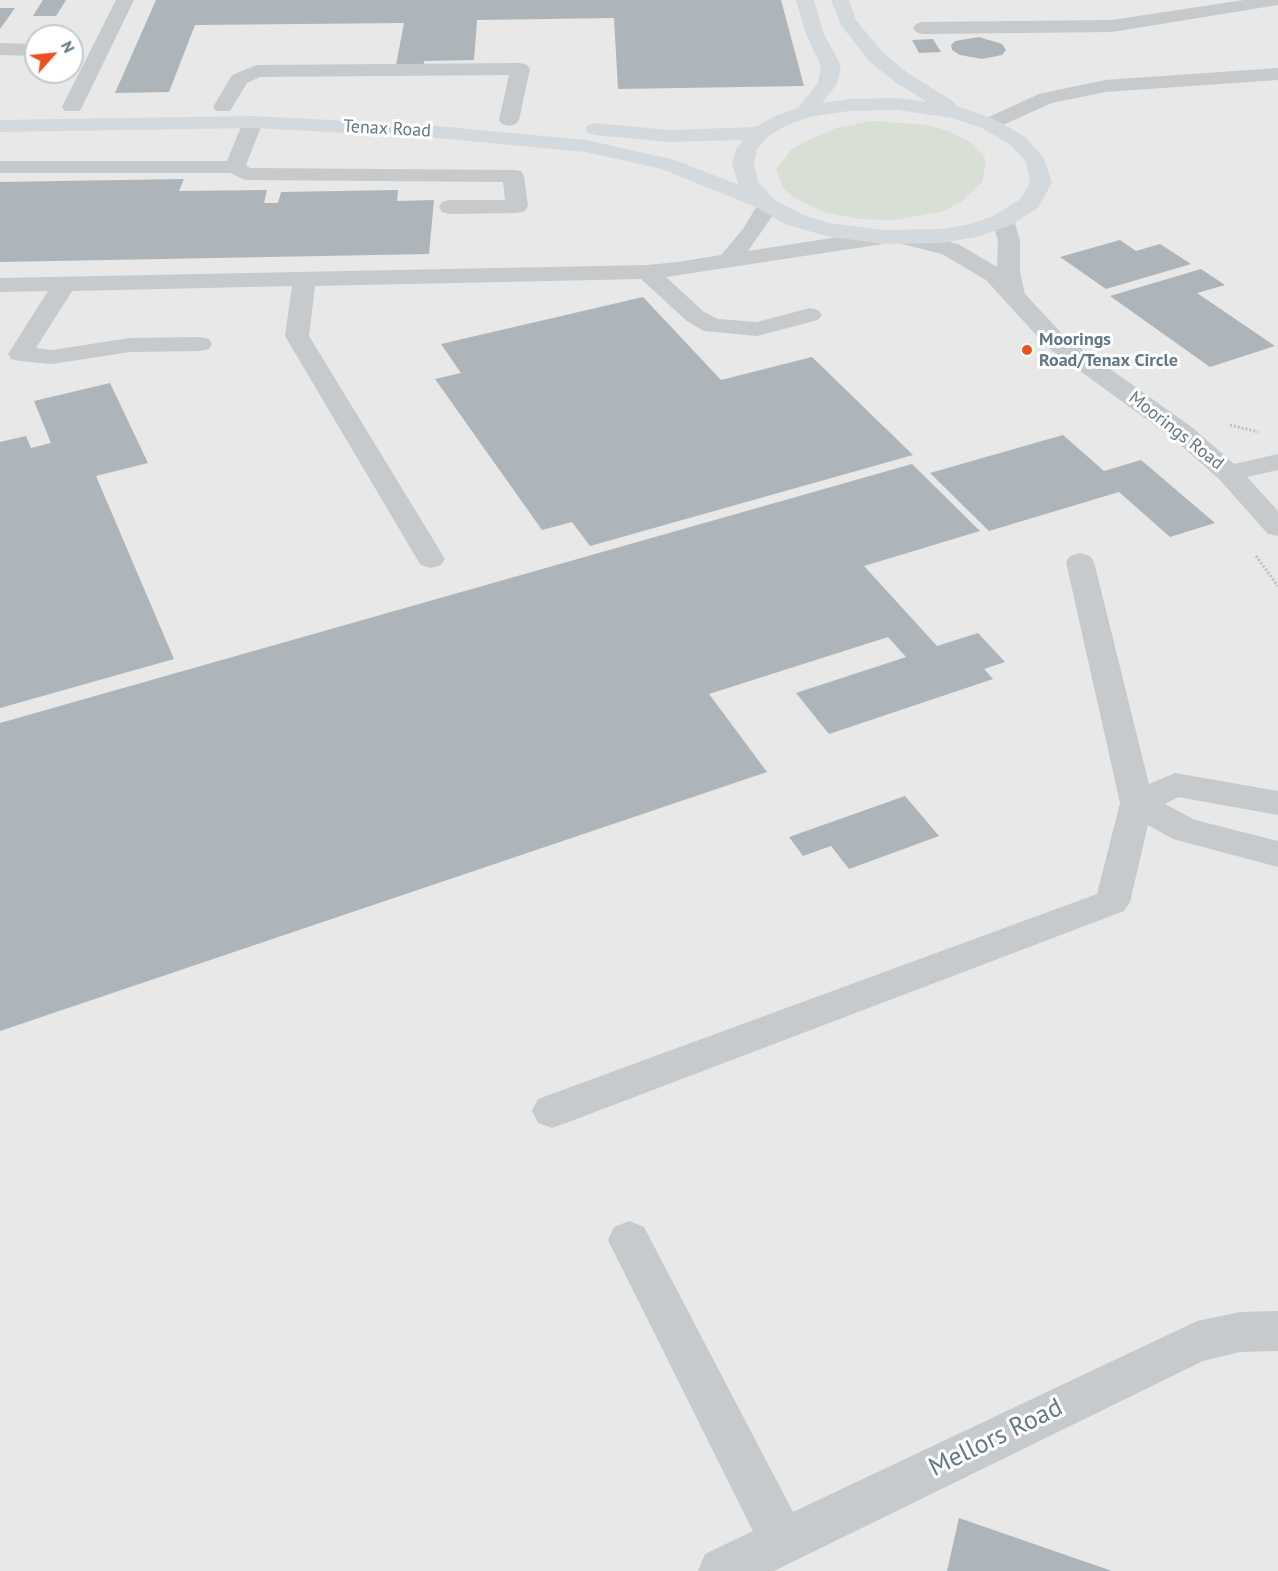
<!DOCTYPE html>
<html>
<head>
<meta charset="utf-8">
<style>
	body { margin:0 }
	#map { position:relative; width:1278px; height:1571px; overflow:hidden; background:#f7f7f3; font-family:"PT Sans",sans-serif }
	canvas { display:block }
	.north { position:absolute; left:24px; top:24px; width:60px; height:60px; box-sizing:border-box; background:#fff; border:2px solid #c1c9cf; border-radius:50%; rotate:63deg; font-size:16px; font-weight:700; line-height:24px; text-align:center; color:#647786 }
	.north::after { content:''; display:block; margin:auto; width:21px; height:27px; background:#ec501e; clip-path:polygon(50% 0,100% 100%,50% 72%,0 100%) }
</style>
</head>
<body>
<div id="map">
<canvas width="1278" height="1571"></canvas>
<div class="north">N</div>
</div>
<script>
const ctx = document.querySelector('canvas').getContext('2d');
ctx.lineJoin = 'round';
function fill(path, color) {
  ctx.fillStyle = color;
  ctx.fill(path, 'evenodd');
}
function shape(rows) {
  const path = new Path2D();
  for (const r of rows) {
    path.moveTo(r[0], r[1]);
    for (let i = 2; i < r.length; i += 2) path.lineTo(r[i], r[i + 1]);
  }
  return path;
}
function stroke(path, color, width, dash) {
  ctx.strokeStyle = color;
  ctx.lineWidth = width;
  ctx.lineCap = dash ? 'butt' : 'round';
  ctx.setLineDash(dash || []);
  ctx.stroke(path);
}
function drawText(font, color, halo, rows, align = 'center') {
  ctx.font = font + ' "PT Sans",sans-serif';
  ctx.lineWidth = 6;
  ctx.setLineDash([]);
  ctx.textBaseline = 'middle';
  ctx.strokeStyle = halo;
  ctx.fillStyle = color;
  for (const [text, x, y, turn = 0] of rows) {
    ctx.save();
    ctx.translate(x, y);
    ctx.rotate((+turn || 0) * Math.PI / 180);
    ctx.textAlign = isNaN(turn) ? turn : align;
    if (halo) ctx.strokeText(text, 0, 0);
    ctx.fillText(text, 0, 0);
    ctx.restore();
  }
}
fill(shape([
	[0,0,1278,0,1278,1571,0,1571],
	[36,36,72,36,72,72,36,72]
]), '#e7e8e7');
fill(shape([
	[872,121,928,125,945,130,969,141,984,156,986,163,982,182,961,202,943,211,896,220,860,219,824,212,793,197,784,189,776,170,791,150,804,142,836,128]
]), '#d8dfd4');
fill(shape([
	[43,0,66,0,56,16,33,16],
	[156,0,781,0,804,86,618,89,614,18,477,20,474,60,424,61,424,65,396,65,404,23,195,25,169,92,115,93],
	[0,8,15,8,0,29],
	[979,37,1002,44,1006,50,1002,55,982,59,960,55,952,50,951,45,955,41],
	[933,39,941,52,919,53,912,40],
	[184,179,179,191,267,190,264,203,278,203,281,192,398,190,397,201,434,200,429,254,0,262,0,182],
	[1120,240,1136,251,1160,244,1191,264,1106,289,1060,257],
	[1201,269,1225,285,1197,293,1275,346,1210,367,1110,296],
	[643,297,721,380,812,357,913,455,590,546,572,522,542,530,435,379,461,373,441,344],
	[110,383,148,463,96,476,174,659,0,708,0,442,26,436,31,448,51,443,34,401],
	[1063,435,1104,471,1141,460,1215,523,1170,537,1119,492,989,531,930,473],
	[912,464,980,531,864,566,937,646,978,633,1005,662,984,669,993,679,829,734,796,693,906,657,888,637,709,694,767,772,0,1031,0,723],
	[905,796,939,836,849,869,831,846,803,856,789,837],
	[959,1518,1112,1571,947,1571]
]), '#adb5bb');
stroke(shape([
	[1230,425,1258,432],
	[1256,556,1278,586]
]), '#bdc0c2', 3, [2, 2]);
fill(shape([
	[116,0,134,0,82,107,79,111,65,111,62,107,116,0],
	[1244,0,1278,0,1278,5,1112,32,922,34,916,32,913,28,916,24,922,22,1112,20,1244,0],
	[0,43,36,44,36,56,0,55,0,43],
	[520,63,527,65,530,69,519,120,516,124,509,126,502,124,499,120,509,75,260,77,247,83,230,111,216,111,213,107,232,75,257,65,520,63],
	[1278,68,1278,80,1105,92,1052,103,996,128,982,128,979,124,982,120,1039,94,1105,80,1278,68],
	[253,116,260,118,263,122,246,165,250,168,513,170,521,171,524,176,528,206,525,211,517,213,450,214,442,212,439,207,442,202,450,200,505,200,503,182,245,180,230,173,0,173,0,161,227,161,243,122,246,118,253,116],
	[768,199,776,201,779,206,748,251,883,230,891,232,894,237,891,242,883,244,666,277,704,312,718,319,757,322,810,308,818,310,822,315,818,320,757,336,704,331,688,322,641,279,315,286,309,336,445,559,441,565,431,568,421,565,417,559,285,336,292,286,72,291,36,348,52,350,130,338,200,337,209,339,212,344,209,349,200,351,130,352,52,364,20,361,11,359,8,354,48,291,0,292,0,278,647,265,678,262,721,255,743,229,760,201,768,199],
	[1003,213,1011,215,1014,220,1020,241,1020,272,1025,294,1065,337,1193,428,1234,464,1278,454,1278,470,1247,477,1278,511,1278,536,1268,534,1219,479,1175,440,1047,347,986,280,942,254,898,243,895,238,898,233,906,231,958,244,997,267,998,241,992,220,995,215,1003,213],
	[1080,553,1090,556,1094,562,1149,784,1175,773,1278,791,1278,815,1178,797,1165,804,1195,820,1278,841,1278,867,1173,839,1148,825,1130,902,1124,911,566,1123,552,1128,538,1123,532,1111,538,1099,1097,894,1120,803,1066,562,1070,556,1080,553],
	[629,1221,644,1227,793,1512,1197,1321,1240,1312,1278,1311,1278,1351,1240,1352,1203,1361,774,1571,698,1571,705,1554,753,1531,608,1240,614,1227,629,1221]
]), '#c6cacd');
fill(shape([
	[796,0,814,0,823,32,841,66,837,84,822,103,849,99,897,98,927,102,895,82,869,61,841,25,831,0,849,0,856,20,883,53,909,74,954,102,957,106,996,120,1025,137,1043,157,1052,182,1038,208,1011,225,976,237,942,243,883,244,826,236,785,224,758,208,662,169,586,152,426,137,253,128,0,132,0,120,253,116,426,125,586,140,675,160,739,185,732,164,737,148,743,140,669,142,595,135,588,133,585,129,588,125,595,123,669,130,756,127,773,117,798,108,818,83,821,66,805,32,796,0],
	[897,110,952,118,982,128,1011,145,1026,162,1030,182,1021,199,995,215,971,224,942,229,883,230,829,223,801,214,776,201,758,182,754,164,757,149,767,137,787,125,809,117,849,111,897,110]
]), '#d4d9dd');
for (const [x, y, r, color] of [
	[1027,350,6,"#ec501e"]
]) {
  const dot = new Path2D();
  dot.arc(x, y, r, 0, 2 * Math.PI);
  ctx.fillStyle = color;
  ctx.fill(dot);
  stroke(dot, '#fff', 2);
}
drawText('18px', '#647786', '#fff', [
	["Tenax Road",387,129,3],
	["Moorings Road",1176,431,38]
]);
drawText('bold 18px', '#647786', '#fff', [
	["Moorings",1039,340],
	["Road/Tenax Circle",1039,361]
], 'left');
drawText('26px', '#647786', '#fff', [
	["Mellors Road",996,1438,-26]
]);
</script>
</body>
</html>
